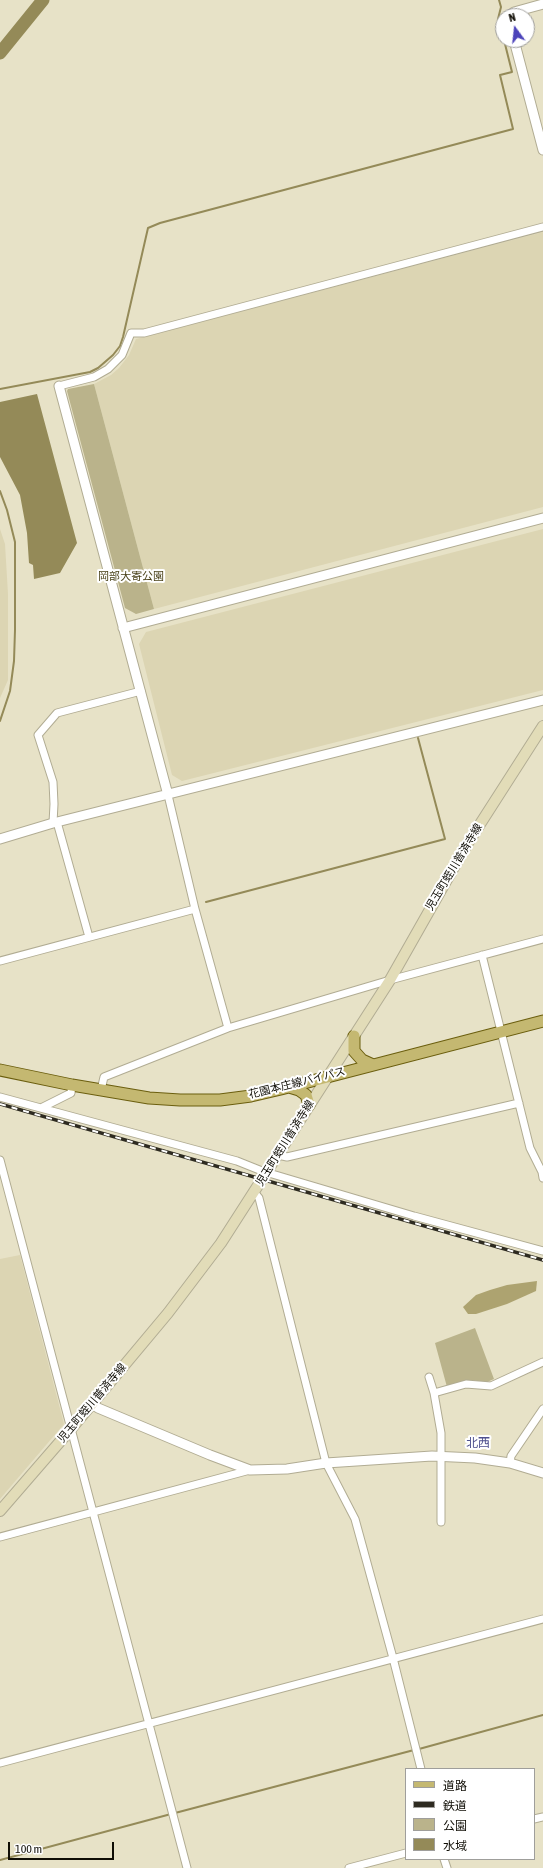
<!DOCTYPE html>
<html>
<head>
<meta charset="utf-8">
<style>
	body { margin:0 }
	#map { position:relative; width:543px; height:1868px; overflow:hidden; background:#e7e2c7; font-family:"Asap Condensed","Noto Sans JP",sans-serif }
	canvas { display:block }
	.legend { position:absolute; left:405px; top:1768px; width:130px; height:92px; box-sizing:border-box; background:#fff; border:1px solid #9f9e9b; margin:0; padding:5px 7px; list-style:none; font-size:12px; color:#0f0d05 }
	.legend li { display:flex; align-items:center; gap:8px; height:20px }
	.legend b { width:20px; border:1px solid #9f9e9b }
	.north { position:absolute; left:495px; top:8px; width:40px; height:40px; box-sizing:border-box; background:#fff; border:1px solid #9f9e9b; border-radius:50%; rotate:345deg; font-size:11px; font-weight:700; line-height:16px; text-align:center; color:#0f0d05 }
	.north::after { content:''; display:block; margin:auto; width:14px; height:18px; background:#4c43ba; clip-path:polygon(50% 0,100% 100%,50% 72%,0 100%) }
	.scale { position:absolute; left:8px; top:1842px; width:106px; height:18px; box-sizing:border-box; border:2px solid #0f0d05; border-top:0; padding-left:5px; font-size:12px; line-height:14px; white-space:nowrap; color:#0f0d05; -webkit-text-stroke:3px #fff; paint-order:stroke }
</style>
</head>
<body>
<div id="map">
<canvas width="543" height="1868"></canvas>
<ul class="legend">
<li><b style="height:5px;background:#c4b871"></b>道路</li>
<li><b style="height:5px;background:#2e2b21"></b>鉄道</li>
<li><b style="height:11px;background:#bab38b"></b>公園</li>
<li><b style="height:11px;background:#948a58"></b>水域</li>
</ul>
<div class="north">N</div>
<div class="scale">100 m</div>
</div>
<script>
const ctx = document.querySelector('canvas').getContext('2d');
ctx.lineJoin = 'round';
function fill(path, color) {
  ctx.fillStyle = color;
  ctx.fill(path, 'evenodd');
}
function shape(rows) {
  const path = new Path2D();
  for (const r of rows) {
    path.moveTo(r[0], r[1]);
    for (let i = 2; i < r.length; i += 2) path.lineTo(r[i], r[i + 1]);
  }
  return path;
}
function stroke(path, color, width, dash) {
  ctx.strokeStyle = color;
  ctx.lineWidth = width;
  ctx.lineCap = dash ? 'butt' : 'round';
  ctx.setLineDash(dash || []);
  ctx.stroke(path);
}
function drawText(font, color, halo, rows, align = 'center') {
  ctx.font = font + ' "Asap Condensed","Noto Sans JP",sans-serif';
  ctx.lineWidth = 4;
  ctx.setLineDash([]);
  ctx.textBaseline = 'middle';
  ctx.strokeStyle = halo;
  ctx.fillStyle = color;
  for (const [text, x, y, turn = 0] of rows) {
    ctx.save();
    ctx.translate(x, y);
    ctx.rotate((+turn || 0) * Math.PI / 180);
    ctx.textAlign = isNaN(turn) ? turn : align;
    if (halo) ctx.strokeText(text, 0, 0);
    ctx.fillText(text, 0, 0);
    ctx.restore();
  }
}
fill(shape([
	[543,232,543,507,154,609,94,384,111,375,119,368,129,355,136,339],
	[0,529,5,544,8,594,8,680,0,698],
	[543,529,543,690,182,781,172,775,139,644,146,632],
	[20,1255,64,1424,0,1499,0,1259]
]), '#dcd5b3');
fill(shape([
	[94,384,154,609,136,614,125,608,67,391,68,389],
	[475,1328,494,1379,487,1382,467,1380,447,1387,435,1343]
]), '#bab38b');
fill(shape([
	[537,1281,536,1291,507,1304,476,1314,468,1314,463,1307,476,1295,490,1290,507,1285]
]), '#ada370');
fill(shape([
	[37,394,77,543,60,573,34,579,33,565,29,563,27,533,20,495,0,457,0,402]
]), '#948a58');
stroke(shape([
	[499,0,501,7,498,19,503,37],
	[0,389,90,372,98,368,113,355,120,346,123,337,148,228,160,223,513,129,500,75,512,72,504,40],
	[0,491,7,510,15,542,15,630,14,661,10,691,0,721],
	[206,902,445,839,418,738],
	[419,1749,543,1715],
	[175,1813,414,1750],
	[0,1860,171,1814]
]), '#948a58', 2);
stroke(shape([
	[0,53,43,0]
]), '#948a58', 13);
const minor = shape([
	[59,386,94,377,108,369,122,355,131,333,144,333,543,227],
	[168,795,195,909,228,1028],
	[57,822,89,937],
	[53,823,54,804,53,782,38,735,57,713,141,691],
	[482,955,530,1148,542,1172,543,1178],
	[0,961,195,909],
	[101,1090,104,1077,228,1028,390,980,543,939],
	[0,1097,237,1161,262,1171,414,1216,543,1251],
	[41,1108,71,1093,72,1085],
	[278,1155,287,1157,519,1103],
	[0,1160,187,1868],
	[254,1192,259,1198,326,1463,355,1519,393,1658,421,1769],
	[429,1377,434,1393,441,1433,441,1522],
	[434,1393,466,1384,491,1386,543,1362],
	[510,1463,511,1456,543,1409],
	[0,1537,250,1470],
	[0,1763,543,1619],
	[534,1819,543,1817],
	[444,1859,447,1868],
	[349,1868,406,1853]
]);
const tertiary = shape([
	[509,16,514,12,543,4],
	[514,40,543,150],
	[59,386,168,795],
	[123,628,543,518],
	[0,839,53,823,543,700],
	[92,1404,98,1408,210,1455,250,1470,287,1469,326,1463,432,1456,475,1458,510,1463,543,1473]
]);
const secondary = shape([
	[0,1511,71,1429,168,1313,221,1243,390,980,466,846,543,726]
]);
const primary = shape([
	[354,1036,354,1051,362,1060,373,1065],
	[0,1070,72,1085,149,1098,180,1100,220,1100,251,1096,281,1089,543,1021],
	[289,1087,299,1090,306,1095,309,1105]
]);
stroke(minor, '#b1ac93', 9);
stroke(tertiary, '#b1ac93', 11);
stroke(secondary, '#b1ac93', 12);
stroke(primary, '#6b5e0e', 13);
stroke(minor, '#fff', 7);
stroke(tertiary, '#fff', 9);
stroke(secondary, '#e2dcb8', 10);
stroke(primary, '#c4b871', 11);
const rail = shape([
	[0,1104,543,1260]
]);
stroke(rail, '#2e2b21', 3.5);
stroke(rail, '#fff', 2, [6]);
drawText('11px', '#473f16', '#fff', [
	["岡部大寄公園",131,577]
]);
drawText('11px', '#0f0d05', '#fff', [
	["児玉町蛭川普済寺線",454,867,-59],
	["花園本庄線バイパス",297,1083,-14],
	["児玉町蛭川普済寺線",285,1143,-58],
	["児玉町蛭川普済寺線",92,1403,-50]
]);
drawText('12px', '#4e508e', '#fff', [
	["北西",478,1443]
]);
</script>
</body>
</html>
